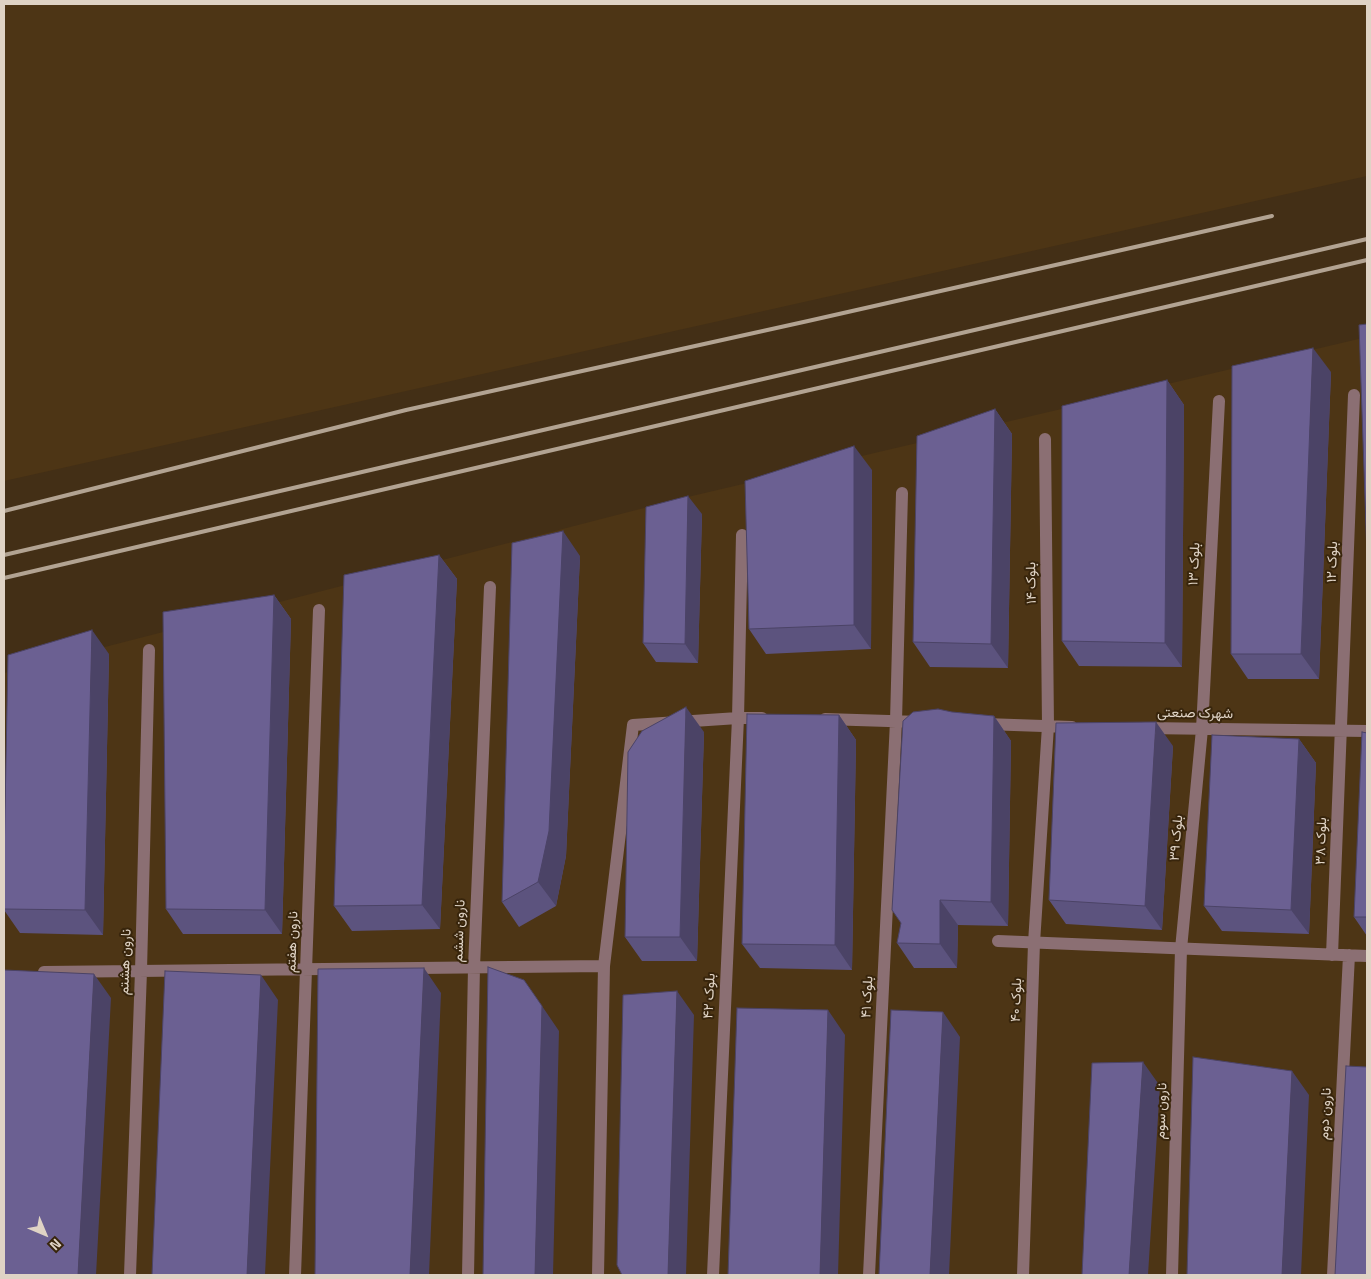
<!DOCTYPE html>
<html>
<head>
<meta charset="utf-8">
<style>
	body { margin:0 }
	#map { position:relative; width:1371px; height:1279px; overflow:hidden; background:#432f16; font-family:"Titillium Web",sans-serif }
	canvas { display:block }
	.frame { position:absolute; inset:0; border:5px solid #dfd3c5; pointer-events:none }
	.north { position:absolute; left:20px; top:1209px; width:50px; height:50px; -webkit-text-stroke:4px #38250c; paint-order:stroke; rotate:135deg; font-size:14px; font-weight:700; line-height:20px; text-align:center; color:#dfd3c5 }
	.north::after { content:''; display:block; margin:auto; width:18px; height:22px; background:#dfd3c5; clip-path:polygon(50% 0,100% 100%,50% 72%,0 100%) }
</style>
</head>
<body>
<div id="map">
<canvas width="1371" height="1279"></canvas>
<div class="frame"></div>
<div class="north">N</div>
</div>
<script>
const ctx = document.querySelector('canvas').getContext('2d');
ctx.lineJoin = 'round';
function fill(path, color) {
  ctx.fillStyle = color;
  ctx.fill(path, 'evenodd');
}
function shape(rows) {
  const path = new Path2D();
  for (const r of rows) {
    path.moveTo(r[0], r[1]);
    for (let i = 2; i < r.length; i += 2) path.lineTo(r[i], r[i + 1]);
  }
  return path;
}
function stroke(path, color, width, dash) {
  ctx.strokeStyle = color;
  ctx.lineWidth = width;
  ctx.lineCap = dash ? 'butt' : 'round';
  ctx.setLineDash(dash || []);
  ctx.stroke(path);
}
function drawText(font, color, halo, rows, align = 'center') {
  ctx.font = font + ' "Titillium Web",Vazirmatn,sans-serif';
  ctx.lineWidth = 4;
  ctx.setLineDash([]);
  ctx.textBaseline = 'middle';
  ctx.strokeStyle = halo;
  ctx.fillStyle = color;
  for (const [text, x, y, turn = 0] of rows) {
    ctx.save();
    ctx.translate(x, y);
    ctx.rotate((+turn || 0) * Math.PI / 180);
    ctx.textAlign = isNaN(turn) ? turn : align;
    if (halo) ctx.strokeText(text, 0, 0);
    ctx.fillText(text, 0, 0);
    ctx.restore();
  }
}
fill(shape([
	[4,4,1367,4,1367,176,4,481],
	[1367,337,1367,1275,4,1275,4,673,675,500]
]), '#4d3515');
stroke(shape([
	[825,719,920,722],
	[985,724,1072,727],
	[1145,728,1367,731],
	[998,941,1367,956],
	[1332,955,1354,395],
	[44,972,604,966],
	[130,1275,141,971,149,650],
	[295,1275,319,610],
	[468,1275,474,967,490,587],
	[598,1275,604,966,633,725,738,718,762,718],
	[713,1275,738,718,742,535],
	[869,1275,896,721,902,493],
	[1023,1275,1034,943,1048,726,1045,439],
	[1172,1275,1181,949,1202,729,1219,401],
	[1333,1275,1349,955]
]), '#8b6f73', 12);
stroke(shape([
	[4,511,406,410,808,321,1272,216],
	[4,555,1367,239],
	[4,578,1367,260]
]), '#b2a392', 4);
fill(shape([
	[1331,372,1319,679,1248,679,1231,654],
	[1167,380,1184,405,1182,667,1079,666,1062,641],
	[995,409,1012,434,1008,668,930,667,913,642],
	[872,470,871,649,766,654,749,629],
	[702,514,698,663,656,662,643,643],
	[439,555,457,579,440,929,352,931,334,906],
	[580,556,566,856,556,906,519,927,502,902],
	[274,595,291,619,282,934,183,934,166,909],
	[109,654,103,935,20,933,4,910,4,862],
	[952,712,994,716,1011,741,1008,926,958,925,957,968,914,968,897,943],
	[839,715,856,740,852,970,760,968,742,944],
	[704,732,697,961,642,961,625,937],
	[1367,733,1367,936,1354,917],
	[1299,739,1316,763,1309,934,1222,931,1204,906],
	[1173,746,1162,930,1066,924,1049,900]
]), '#5c537e');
fill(shape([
	[1313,348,1331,372,1319,679,1301,654],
	[1167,380,1184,405,1182,667,1165,643],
	[995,409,1012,434,1008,668,991,644],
	[854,446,872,470,871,649,854,625],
	[688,496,702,514,698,663,685,644],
	[563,531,580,556,566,856,556,906,538,882],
	[439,555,457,579,440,929,422,905],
	[274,595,291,619,282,934,265,910],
	[92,630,109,654,103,935,85,910],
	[686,707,704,732,697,961,680,937],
	[839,715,856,740,852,970,835,945],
	[994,716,1011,741,1008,926,991,902],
	[1156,722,1173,746,1162,930,1145,906],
	[1299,739,1316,763,1309,934,1291,910],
	[940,900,958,925,957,968,940,944],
	[424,968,441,993,429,1275,410,1275],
	[94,974,111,998,96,1275,78,1275],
	[261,975,278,1000,265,1275,247,1275],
	[677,991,694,1015,686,1275,668,1275],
	[542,1006,559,1031,553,1275,535,1275],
	[828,1010,845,1035,838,1275,820,1275],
	[943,1012,960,1037,949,1275,930,1275],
	[1143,1062,1160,1086,1148,1275,1129,1275],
	[1292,1071,1309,1095,1301,1275,1282,1275]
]), '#4b4366');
const building = shape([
	[1367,324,1367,556,1359,325,1367,324],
	[1313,348,1301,654,1231,654,1232,366,1313,348],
	[1167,380,1165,643,1062,641,1062,406,1167,380],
	[995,409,991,644,913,642,917,436,995,409],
	[854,446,854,625,749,629,745,481,854,446],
	[688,496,685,644,643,643,646,507,688,496],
	[563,531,549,831,538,882,502,902,512,543,563,531],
	[439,555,422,905,334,906,344,575,439,555],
	[274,595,265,910,166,909,163,612,274,595],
	[92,630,85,910,4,909,4,862,8,655,92,630],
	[686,707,680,937,625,937,628,752,642,731,686,707],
	[938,709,952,712,994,716,991,902,940,900,940,944,897,943,901,923,892,910,903,721,913,712,938,709],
	[747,714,839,715,835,945,742,944,747,714],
	[1156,722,1145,906,1049,900,1056,723,1156,722],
	[1362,732,1367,733,1367,917,1354,917,1362,732],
	[1212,735,1299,739,1291,910,1204,906,1212,735],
	[488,967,524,980,542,1006,535,1275,483,1275,488,967],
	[424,968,410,1275,315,1275,318,969,424,968],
	[4,970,94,974,78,1275,4,1275,4,970],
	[165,971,261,975,247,1275,152,1275,165,971],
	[677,991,668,1275,622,1275,617,1265,623,995,677,991],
	[737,1008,828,1010,820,1275,728,1275,737,1008],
	[891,1010,943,1012,930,1275,879,1275,891,1010],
	[1193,1057,1292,1071,1282,1275,1187,1275,1193,1057],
	[1143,1062,1129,1275,1082,1275,1092,1063,1143,1062],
	[1346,1066,1367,1067,1367,1275,1335,1275,1346,1066]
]);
fill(building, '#6b6092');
stroke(building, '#4b4366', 1);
drawText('14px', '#dfd3c5', '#38250c', [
	["بلوک ۱۲",1333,562,-88],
	["بلوک ۱۳",1195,564,-87],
	["بلوک ۱۴",1032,583,-91],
	["شهرک صنعتی",1195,714,1],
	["بلوک ۳۹",1177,838,-85],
	["بلوک ۳۸",1322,841,-88],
	["نارون ششم",460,931,-88],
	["نارون هفتم",293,942,-88],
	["نارون هشتم",126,962,-88],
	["بلوک ۴۲",710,996,-87],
	["بلوک ۴۱",868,997,-87],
	["بلوک ۴۰",1017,1000,-88],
	["نارون سوم",1162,1111,-88],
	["نارون دوم",1326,1114,-87]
]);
</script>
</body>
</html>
